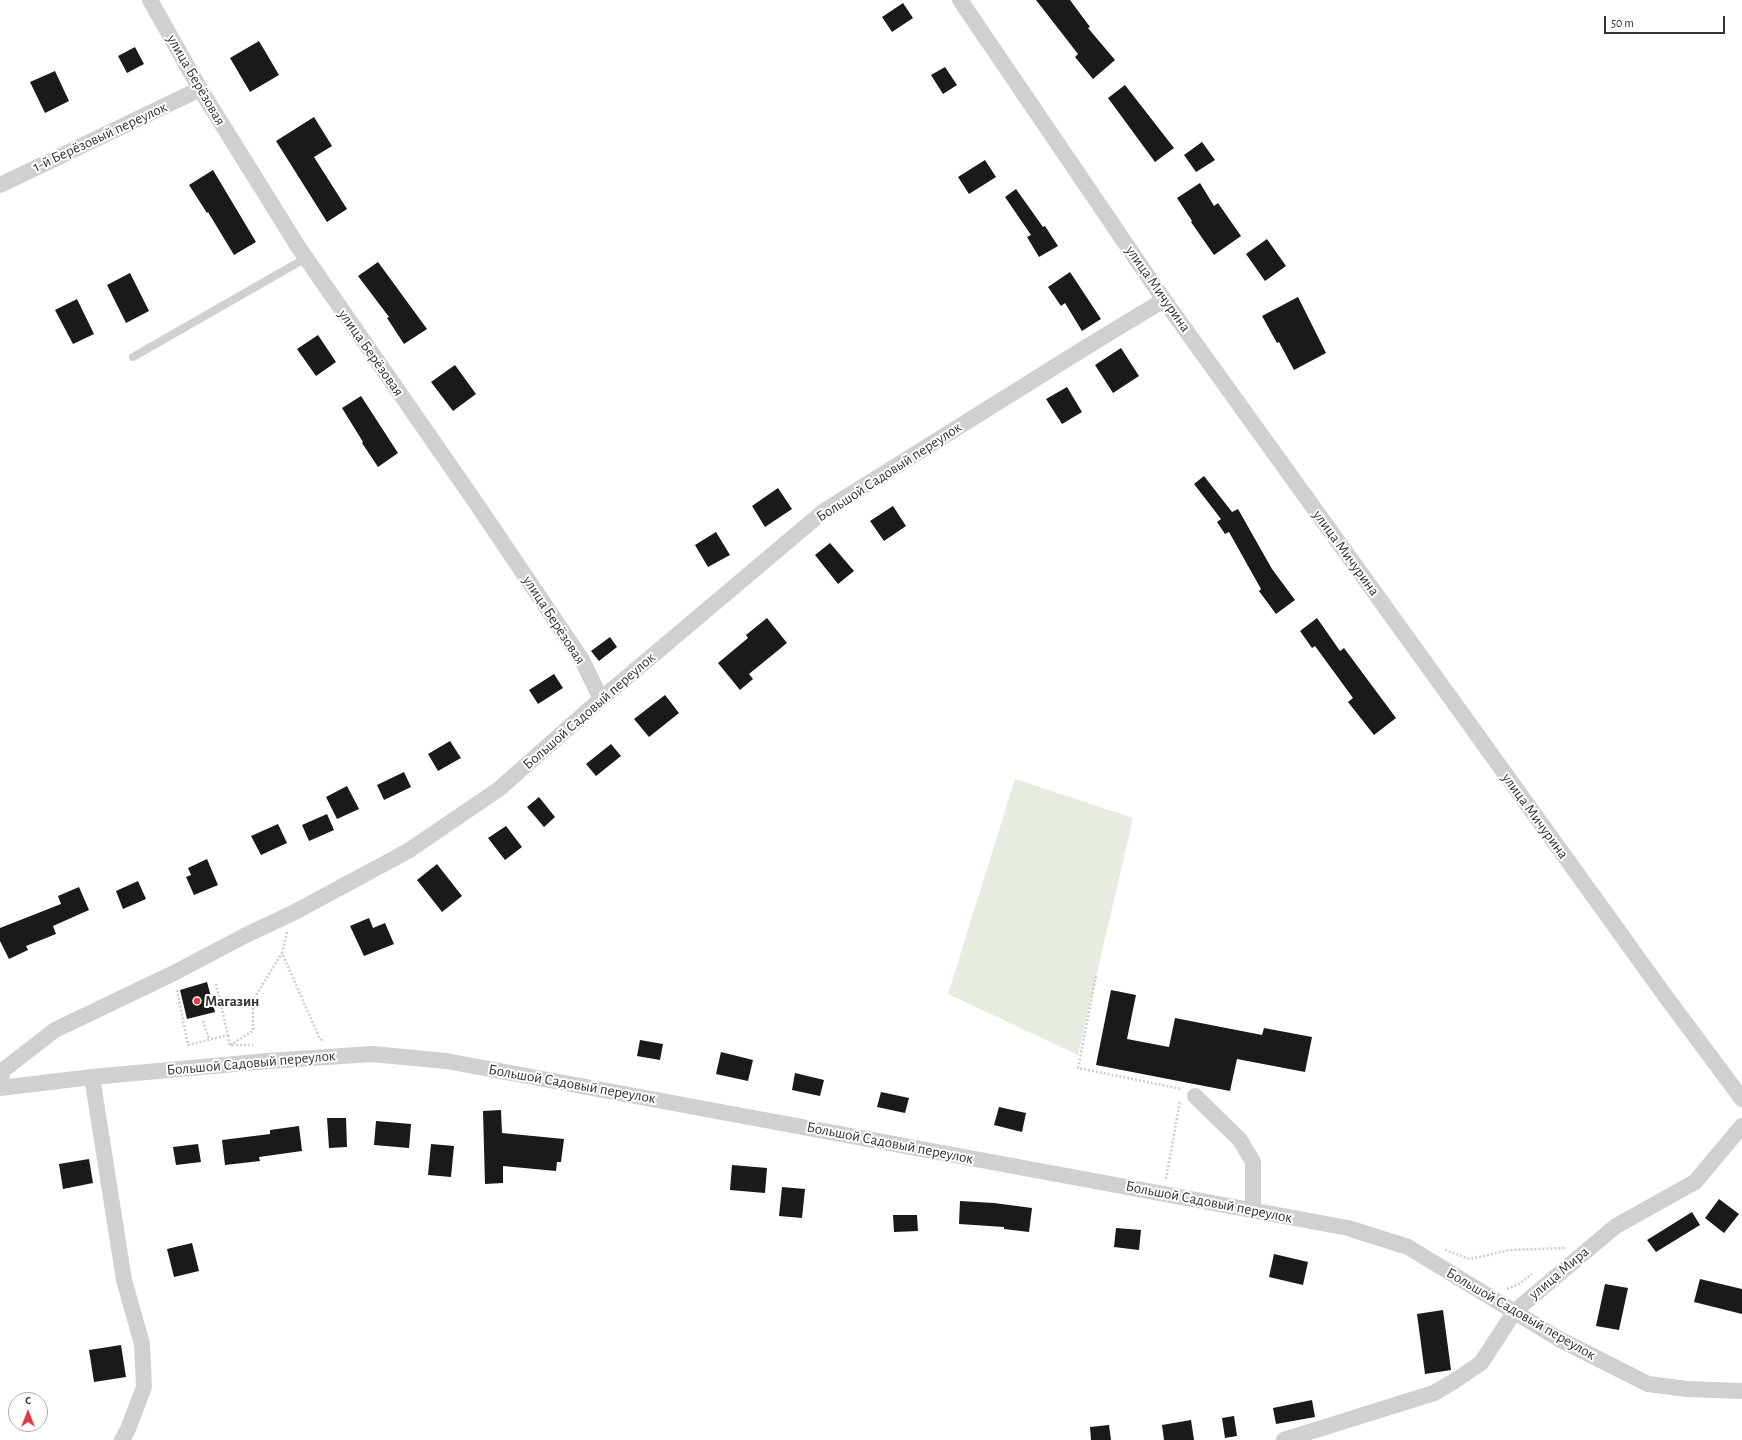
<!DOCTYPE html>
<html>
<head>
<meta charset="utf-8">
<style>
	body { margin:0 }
	#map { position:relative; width:1742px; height:1440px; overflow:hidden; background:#fff; font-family:"Alegreya Sans",sans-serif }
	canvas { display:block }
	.north { position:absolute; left:8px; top:1392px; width:40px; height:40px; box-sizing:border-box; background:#fff; border:1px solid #adadad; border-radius:50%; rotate:0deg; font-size:11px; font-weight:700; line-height:16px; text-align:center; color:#333 }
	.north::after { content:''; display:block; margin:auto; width:14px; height:18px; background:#e63946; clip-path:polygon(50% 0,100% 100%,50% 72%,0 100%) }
	.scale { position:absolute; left:1604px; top:16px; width:121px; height:18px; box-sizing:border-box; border:2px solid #333; border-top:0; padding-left:5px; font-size:12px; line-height:14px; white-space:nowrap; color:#333; -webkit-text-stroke:3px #fff; paint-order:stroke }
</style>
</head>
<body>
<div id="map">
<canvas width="1742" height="1440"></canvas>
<div class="north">С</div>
<div class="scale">50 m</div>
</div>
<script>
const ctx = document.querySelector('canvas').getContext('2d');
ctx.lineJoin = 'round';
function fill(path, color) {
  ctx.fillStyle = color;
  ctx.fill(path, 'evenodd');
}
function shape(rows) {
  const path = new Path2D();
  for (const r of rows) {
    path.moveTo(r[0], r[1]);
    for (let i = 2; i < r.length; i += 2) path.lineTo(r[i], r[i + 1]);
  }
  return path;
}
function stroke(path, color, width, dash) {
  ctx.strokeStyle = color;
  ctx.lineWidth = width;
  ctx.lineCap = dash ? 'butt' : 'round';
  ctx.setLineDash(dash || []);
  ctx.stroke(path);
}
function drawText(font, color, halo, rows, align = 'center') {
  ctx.font = font + ' "Alegreya Sans",sans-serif';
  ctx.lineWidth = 4;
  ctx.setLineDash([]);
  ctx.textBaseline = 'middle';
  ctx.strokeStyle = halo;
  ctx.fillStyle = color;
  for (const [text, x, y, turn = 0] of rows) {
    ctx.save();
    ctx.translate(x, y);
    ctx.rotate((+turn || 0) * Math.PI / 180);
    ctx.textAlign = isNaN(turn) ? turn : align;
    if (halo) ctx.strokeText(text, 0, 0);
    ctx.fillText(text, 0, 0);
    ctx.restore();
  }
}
fill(shape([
	[1015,779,1133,818,1078,1055,948,994]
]), '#e6ecdf');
fill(shape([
	[1036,0,1070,0,1090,27,1088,28,1115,60,1093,79,1075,57,1078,54],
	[903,3,913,18,892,32,882,17],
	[259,41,279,75,250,92,230,58],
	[135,47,144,64,127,73,118,56],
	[945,67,957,85,943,94,931,75],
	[55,71,69,101,45,113,30,82],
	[1125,85,1174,148,1155,162,1108,98],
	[314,117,332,146,314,157,347,209,327,222,276,141],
	[1202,142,1215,160,1196,172,1184,155],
	[985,160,996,177,969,194,958,177],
	[213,170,256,242,234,255,208,212,207,213,189,185],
	[1200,183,1214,206,1218,203,1241,236,1214,255,1191,222,1192,221,1177,198],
	[1016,189,1043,227,1045,226,1058,246,1039,257,1027,237,1031,235,1005,197],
	[1267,239,1286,266,1265,281,1246,254],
	[378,262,427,329,404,344,387,318,389,317,358,276],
	[1070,272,1101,319,1082,331,1065,303,1061,306,1048,287],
	[130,273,149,311,126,323,107,285],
	[1298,297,1326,353,1294,370,1279,342,1277,343,1262,316],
	[77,299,94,334,73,344,55,310],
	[318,335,336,362,316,376,297,349],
	[1121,348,1139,376,1113,393,1095,365],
	[455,365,476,394,453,411,431,382],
	[1067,387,1082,412,1062,424,1046,399],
	[361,396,398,453,378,467,362,443,363,442,342,408],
	[1204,476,1232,512,1238,509,1272,569,1295,600,1276,614,1259,591,1261,589,1229,532,1225,534,1217,522,1221,519,1194,484],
	[778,488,792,509,765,527,752,506],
	[893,506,906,526,884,541,870,521],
	[716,532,730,555,708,567,695,545],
	[830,543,854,571,838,584,815,555],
	[767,618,787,643,749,674,753,679,740,690,718,663,748,638,746,635],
	[1317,618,1340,651,1344,648,1396,718,1374,735,1348,702,1353,698,1315,646,1312,648,1300,631],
	[610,637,617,647,599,661,591,651],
	[554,674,563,688,538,704,529,690],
	[665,695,679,713,649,737,634,719],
	[450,741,461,758,438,771,428,754],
	[611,744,621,756,596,776,586,764],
	[404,772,411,787,384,800,377,785],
	[347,786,359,809,337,819,326,797],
	[539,797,555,817,544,827,527,807],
	[327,814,334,830,309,841,302,825],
	[278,824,287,843,261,855,251,836],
	[506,826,522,847,505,860,488,838],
	[207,859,218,885,194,895,186,877,191,875,188,868],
	[437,864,462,896,442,912,417,880],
	[138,881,146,899,123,909,116,891],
	[79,887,89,910,53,926,56,934,26,946,28,950,9,959,0,941,0,928,61,904,58,896],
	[369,918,373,928,385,923,394,944,364,956,350,926],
	[207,982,215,1012,187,1019,180,990],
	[1111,990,1136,995,1127,1039,1169,1047,1175,1018,1262,1035,1264,1028,1312,1037,1305,1072,1237,1059,1230,1091,1096,1065],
	[640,1040,663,1044,660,1060,637,1056],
	[721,1052,753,1060,748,1081,716,1074],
	[795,1073,824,1080,820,1096,792,1090],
	[881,1092,909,1098,905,1113,877,1107],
	[999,1107,1026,1113,1022,1132,994,1125],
	[501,1110,502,1133,564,1139,561,1162,557,1162,556,1171,503,1166,503,1183,485,1184,483,1111],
	[327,1118,346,1118,347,1147,329,1148],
	[376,1121,411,1124,409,1148,374,1145],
	[299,1126,302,1151,259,1157,260,1161,225,1165,222,1140,270,1134,270,1130],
	[198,1144,201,1162,176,1165,173,1147],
	[431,1144,454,1146,451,1177,428,1175],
	[89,1159,93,1183,63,1189,59,1164],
	[732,1165,767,1168,765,1193,730,1190],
	[782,1187,805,1189,802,1218,779,1216],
	[1719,1199,1739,1214,1724,1233,1705,1218],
	[960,1201,994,1203,1032,1208,1029,1232,1004,1229,1004,1227,959,1224],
	[1692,1212,1700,1225,1656,1252,1647,1240],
	[893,1215,917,1215,918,1231,894,1232],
	[1116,1228,1141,1230,1139,1250,1114,1247],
	[192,1243,199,1271,174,1277,167,1249],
	[1274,1254,1308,1262,1303,1285,1269,1277],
	[1700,1279,1742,1289,1742,1314,1694,1302],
	[1605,1284,1628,1288,1619,1330,1596,1326],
	[1443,1310,1451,1370,1425,1374,1417,1314],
	[121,1345,126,1377,94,1382,89,1350],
	[1312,1400,1315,1417,1276,1424,1273,1408],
	[1234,1416,1237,1436,1225,1438,1222,1418],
	[1191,1420,1194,1440,1164,1440,1162,1425],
	[1109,1425,1111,1440,1091,1440,1090,1427]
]), '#1a1a1a');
stroke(shape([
	[287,932,282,953,319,1037,323,1041],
	[1096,976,1078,1068,1182,1089],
	[177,990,188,1045,228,1035,216,984],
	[203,1021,209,1039],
	[228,1035,230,1045,253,1045],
	[230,1045,253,1031,253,1000,282,953],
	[1166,1179,1180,1101],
	[1445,1250,1470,1259,1510,1250,1565,1248],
	[1507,1289,1519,1284,1532,1274]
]), '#cdcdcd', 2.5, [2, 2]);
stroke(shape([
	[133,357,306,258]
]), '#d0d0d0', 8);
stroke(shape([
	[150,0,200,89,299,248,476,503,582,660,601,699],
	[960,0,1164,300,1666,997,1742,1099],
	[0,185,200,89],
	[92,1077,124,1280,142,1344,144,1387,128,1429,122,1440],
	[0,1088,92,1077,268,1061,372,1054,446,1061,1348,1228,1408,1247,1559,1339,1648,1384,1687,1389,1742,1391],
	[1,1088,2,1071,55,1030,174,973,246,935,293,913,408,851,499,789,601,699,824,511,1088,346,1164,300],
	[1195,1096,1240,1140,1253,1162,1253,1211],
	[1284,1440,1434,1393,1456,1380,1481,1363,1515,1311,1616,1226,1695,1182,1742,1126]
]), '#d0d0d0', 16);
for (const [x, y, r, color] of [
	[197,1001,4,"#e63946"]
]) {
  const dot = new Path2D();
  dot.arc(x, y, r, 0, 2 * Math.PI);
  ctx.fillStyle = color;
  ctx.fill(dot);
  stroke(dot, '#fff', 1.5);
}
drawText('15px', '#333', '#fff', [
	["улица Берёзовая",196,80,60],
	["1-й Берёзовый переулок",100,137,-25],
	["улица Мичурина",1158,289,55],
	["улица Берёзовая",371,353,55],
	["Большой Садовый переулок",889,472,-33],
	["улица Мичурина",1346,553,54],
	["улица Берёзовая",554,620,57],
	["Большой Садовый переулок",589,711,-41],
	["улица Мичурина",1535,816,54],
	["Большой Садовый переулок",251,1063,-5],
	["Большой Садовый переулок",572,1084,10],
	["Большой Садовый переулок",890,1143,11],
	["Большой Садовый переулок",1209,1202,11],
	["улица Мира",1559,1273,-40],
	["Большой Садовый переулок",1521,1314,30]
]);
drawText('bold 15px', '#333', '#fff', [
	["Магазин",205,1001]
], 'left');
</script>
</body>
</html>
